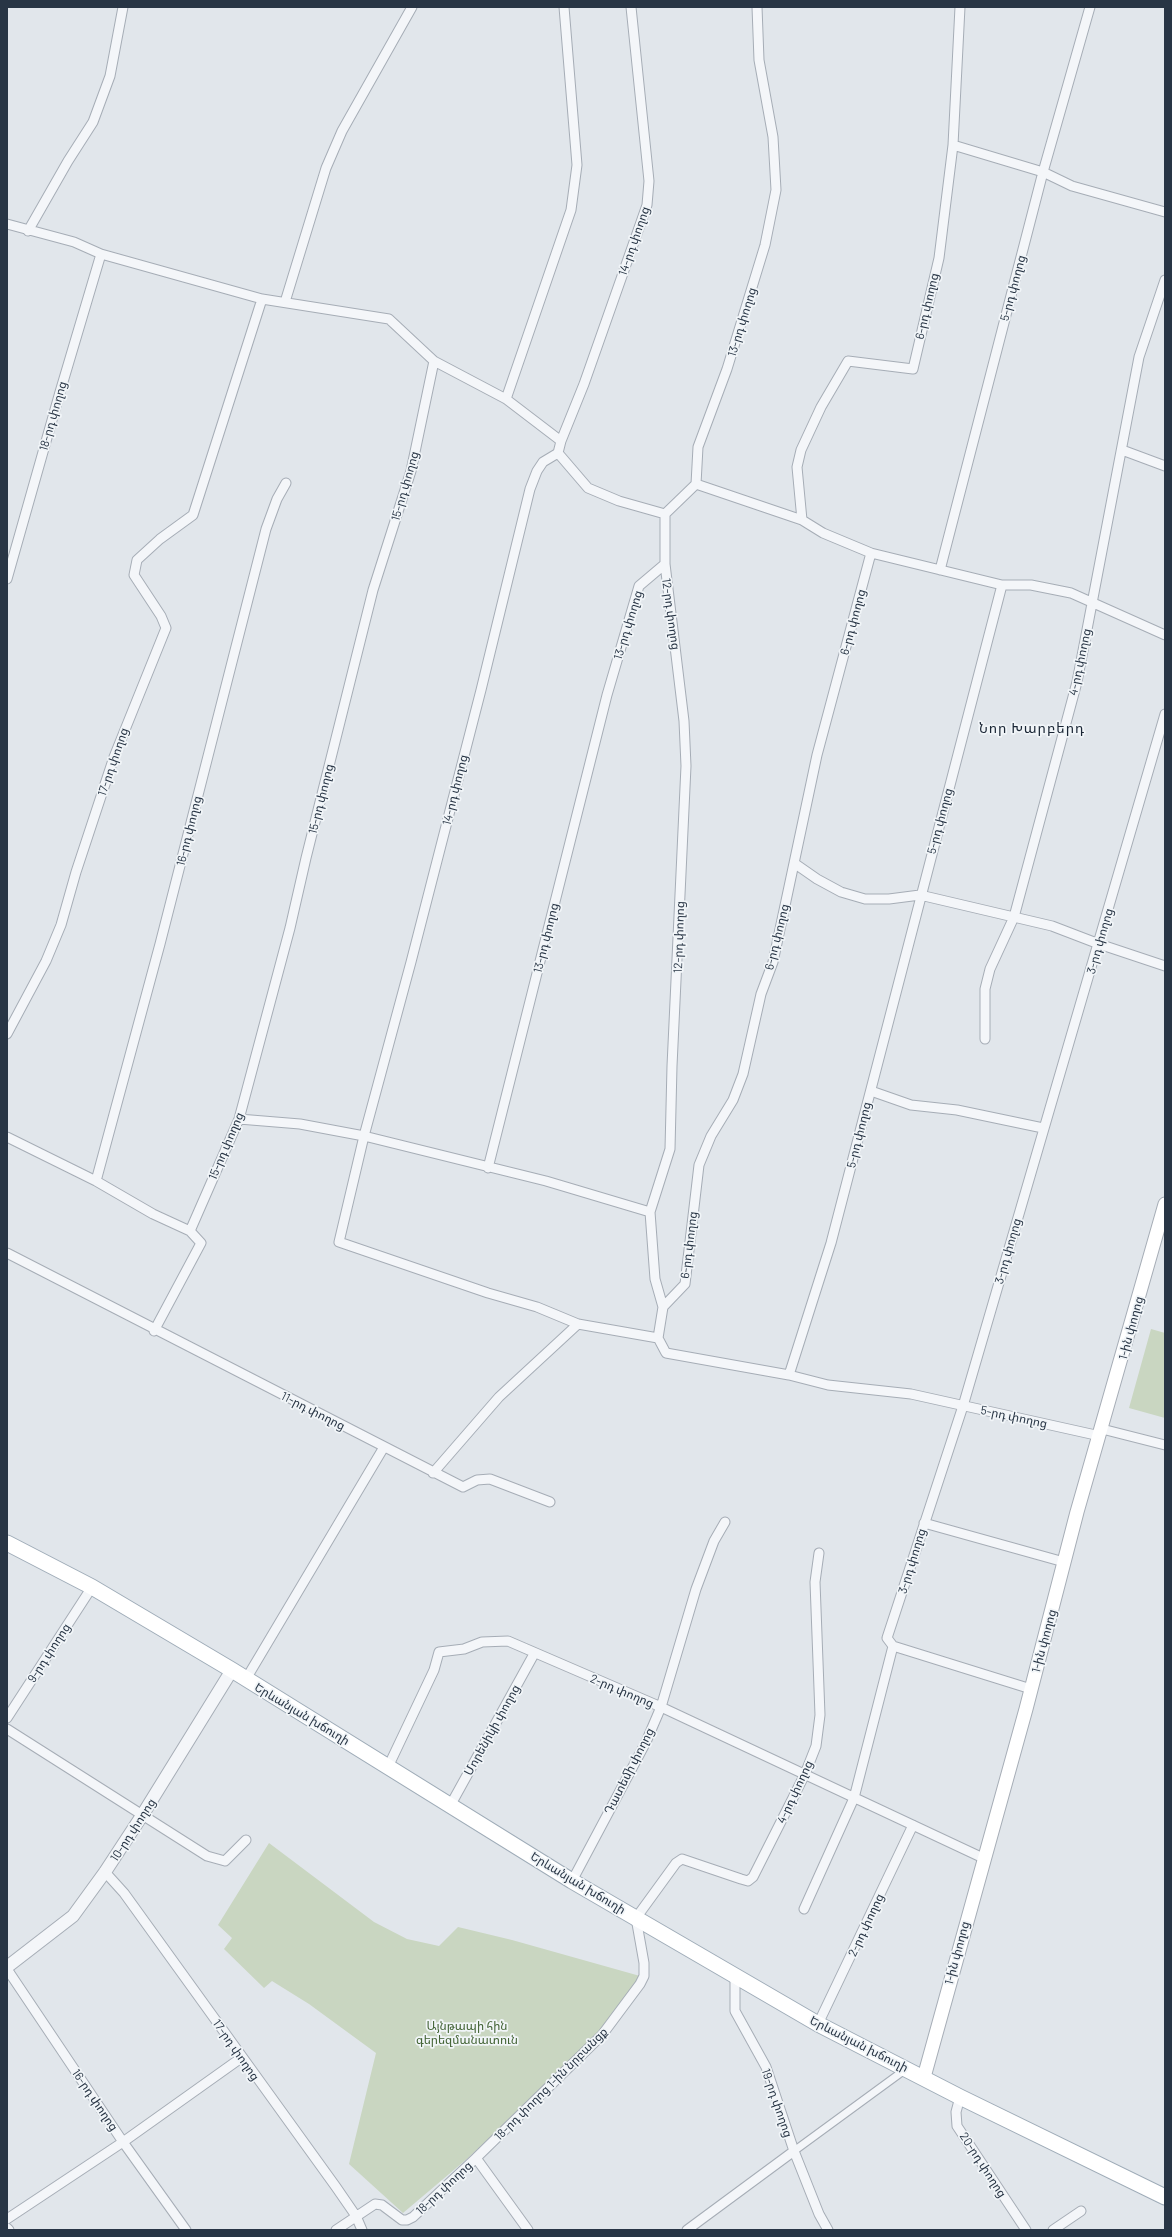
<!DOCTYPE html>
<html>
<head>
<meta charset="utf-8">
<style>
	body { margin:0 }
	#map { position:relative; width:1172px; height:2237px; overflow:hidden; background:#e1e6eb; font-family:Barlow,sans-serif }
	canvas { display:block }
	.frame { position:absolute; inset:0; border:8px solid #283545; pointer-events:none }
</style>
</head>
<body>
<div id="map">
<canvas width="1172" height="2237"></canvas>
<div class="frame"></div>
</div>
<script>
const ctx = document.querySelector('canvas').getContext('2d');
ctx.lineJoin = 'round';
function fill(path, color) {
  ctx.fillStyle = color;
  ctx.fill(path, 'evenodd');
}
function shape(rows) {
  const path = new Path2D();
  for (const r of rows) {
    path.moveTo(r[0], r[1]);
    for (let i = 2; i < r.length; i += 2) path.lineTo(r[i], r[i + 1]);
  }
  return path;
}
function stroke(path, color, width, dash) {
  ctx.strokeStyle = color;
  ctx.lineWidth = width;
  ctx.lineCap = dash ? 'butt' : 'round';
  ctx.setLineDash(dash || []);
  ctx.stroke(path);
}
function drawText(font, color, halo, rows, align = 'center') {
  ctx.font = font + ' Barlow,"Noto Sans Armenian",sans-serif';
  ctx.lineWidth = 3.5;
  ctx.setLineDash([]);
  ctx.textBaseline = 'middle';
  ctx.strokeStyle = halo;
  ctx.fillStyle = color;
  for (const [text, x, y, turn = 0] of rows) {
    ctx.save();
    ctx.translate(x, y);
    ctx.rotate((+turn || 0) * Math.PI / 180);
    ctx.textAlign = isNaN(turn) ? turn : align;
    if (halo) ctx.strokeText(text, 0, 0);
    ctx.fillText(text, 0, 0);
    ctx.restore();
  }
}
fill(shape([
	[1151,1329,1165,1333,1165,1418,1129,1408],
	[269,1843,374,1922,407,1939,439,1946,458,1927,512,1940,640,1976,597,2037,468,2158,403,2213,349,2164,376,2053,309,2004,272,1981,264,1988,224,1949,232,1938,218,1925]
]), '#c9d6c1');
const pedestrian = shape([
	[794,2151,906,2069]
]);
const minor = shape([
	[631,7,649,181,647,205,584,384,561,441,558,453,588,488,619,501,665,514],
	[757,7,759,60,773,137,776,190,765,245,727,369,698,447,696,484,665,514,665,564,684,721,686,766,672,1066,670,1149,650,1212,655,1279,663,1307,658,1338,666,1353,789,1375],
	[953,145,1043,172,1072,186,1165,212],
	[7,224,74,242,101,254,262,299,389,319,434,361,506,399,561,441],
	[28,231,68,161,93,122,110,76,123,7],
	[285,302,326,168,342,131,412,7],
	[506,399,571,210,577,165,564,7],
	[1122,450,1165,466],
	[558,453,543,462,537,471,530,489,481,690,411,962,364,1136,339,1242,488,1293,537,1307,578,1324,658,1338],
	[696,484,802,520,823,533,871,553,1002,585,1031,585,1071,593,1165,635],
	[802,520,797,467,801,450,821,407,848,361,913,369,939,258,953,145,960,7],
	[940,570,1043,172,1090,7],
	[7,579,60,392,101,254],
	[1002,585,831,1243,789,1375,828,1385,911,1394,1100,1436],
	[794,863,817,879,841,892,865,899,889,899,920,895,1052,926,1099,944,1165,966],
	[7,1034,46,961,61,925,76,872,114,757,166,628,161,616,134,575,137,560,160,539,193,515,262,299],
	[985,1039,985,989,990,969,1014,917,1077,682,1139,357,1165,280],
	[871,1091,911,1105,957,1110,1043,1128],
	[239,1119,300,1124,364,1136,546,1181,650,1212],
	[7,1137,96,1181,153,1214,190,1231,201,1243,154,1331],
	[488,1168,607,695,639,586,665,564],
	[96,1181,160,944,266,529,277,499,286,483],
	[190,1231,239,1119,290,928,306,858,373,590,411,471,434,361],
	[7,1253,463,1487,477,1480,490,1479,550,1502],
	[663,1307,685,1284,699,1165,711,1136,733,1100,743,1074,761,994,773,962,817,755,871,553],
	[1102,1429,1165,1445],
	[433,1473,499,1397,578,1324],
	[924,1523,1064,1562],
	[246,1679,384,1447],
	[1031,1689,893,1646,887,1638,963,1406,1165,714],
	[7,1718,92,1587],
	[7,1729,207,1856,225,1861,246,1840],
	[388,1767,434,1670,439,1652,464,1649,482,1642,508,1641,661,1707,983,1858],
	[450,1806,534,1654],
	[105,1872,124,1893,336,2187,356,2216,362,2230],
	[572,1881,646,1742,661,1707,696,1589,714,1541,725,1522],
	[804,1909,854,1798,893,1646],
	[7,1969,123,2142,186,2230],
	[735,1976,735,2011,766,2067,794,2151,819,2214,828,2230],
	[818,2024,913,1825],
	[960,2097,956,2112,957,2126,1026,2230],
	[476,2158,602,2035,640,1984,644,1976,644,1963,636,1918,676,1863,682,1859,741,1879,748,1881,753,1877,805,1774,816,1746,820,1715,815,1582,819,1553],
	[7,2219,123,2142,241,2058],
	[7,2228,9,2230],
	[336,2230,375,2204,382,2205,402,2220,407,2220,413,2217,476,2158,528,2230],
	[687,2230,794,2151],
	[1053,2230,1081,2211]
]);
const tertiary = shape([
	[7,1967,73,1916,105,1872,143,1814,232,1670]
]);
const secondary = shape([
	[924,2077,1026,1709,1077,1512,1165,1204]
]);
const primary = shape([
	[7,1543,92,1587,232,1670,572,1881,818,2024,960,2097,1165,2197]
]);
stroke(pedestrian, '#a6adb6', 9);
stroke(minor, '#a6adb6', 11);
stroke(tertiary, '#a6adb6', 14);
stroke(secondary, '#a6adb6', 15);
stroke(primary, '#9facb8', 17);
stroke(pedestrian, '#f4f6f9', 7);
stroke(minor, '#f4f6f9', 9);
stroke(tertiary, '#f4f6f9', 12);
stroke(secondary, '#fff', 13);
stroke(primary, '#fff', 15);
drawText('12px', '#283545', '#f1f5f8', [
	["14-րդ փողոց",634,241,-71],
	["5-րդ փողոց",1013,288,-75],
	["6-րդ փողոց",927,306,-77],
	["13-րդ փողոց",742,322,-73],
	["18-րդ փողոց",53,416,-74],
	["15-րդ փողոց",405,486,-74],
	["12-րդ փողոց",671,614,82],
	["6-րդ փողոց",853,622,-75],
	["13-րդ փողոց",628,625,-73],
	["4-րդ փողոց",1080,662,-78],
	["17-րդ փողոց",113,762,-71],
	["14-րդ փողոց",455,790,-76],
	["15-րդ փողոց",321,799,-76],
	["5-րդ փողոց",940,821,-75],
	["16-րդ փողոց",189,831,-76],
	["12-րդ փողոց",679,937,-88],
	["6-րդ փողոց",777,937,-76],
	["13-րդ փողոց",546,938,-76],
	["3-րդ փողոց",1100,941,-74],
	["5-րդ փողոց",859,1135,-76],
	["15-րդ փողոց",226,1146,-67],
	["6-րդ փողոց",689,1245,-83],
	["3-րդ փողոց",1008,1251,-74],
	["1-ին փողոց",1131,1328,-75],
	["11-րդ փողոց",313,1411,27],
	["5-րդ փողոց",1014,1417,12],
	["3-րդ փողոց",912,1561,-73],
	["1-ին փողոց",1044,1641,-75],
	["9-րդ փողոց",49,1653,-57],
	["2-րդ փողոց",622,1691,23],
	["Երևանյան խճուղի",302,1714,31],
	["Մորենիկի փողոց",492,1730,-61],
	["Դատեմի փողոց",629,1771,-63],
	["4-րդ փողոց",795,1792,-65],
	["10-րդ փողոց",133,1830,-57],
	["Երևանյան խճուղի",578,1883,31],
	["2-րդ փողոց",866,1925,-65],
	["1-ին փողոց",957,1953,-75],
	["Երևանյան խճուղի",859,2044,27],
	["17-րդ փողոց",236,2050,55],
	["18-րդ փողոց 1-ին նրբանցք",551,2084,-45],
	["16-րդ փողոց",95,2100,56],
	["19-րդ փողոց",777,2103,71],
	["20-րդ փողոց",983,2165,57],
	["18-րդ փողոց",444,2188,-43]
]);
drawText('12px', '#416233', '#f1f5f8', [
	["Այնթապի հին",467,2026],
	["գերեզմանատուն",467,2040]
]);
ctx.letterSpacing = '1px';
drawText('14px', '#1a2635', '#f1f5f8', [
	["Նոր Խարբերդ",1032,728]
]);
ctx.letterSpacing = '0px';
</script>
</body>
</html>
